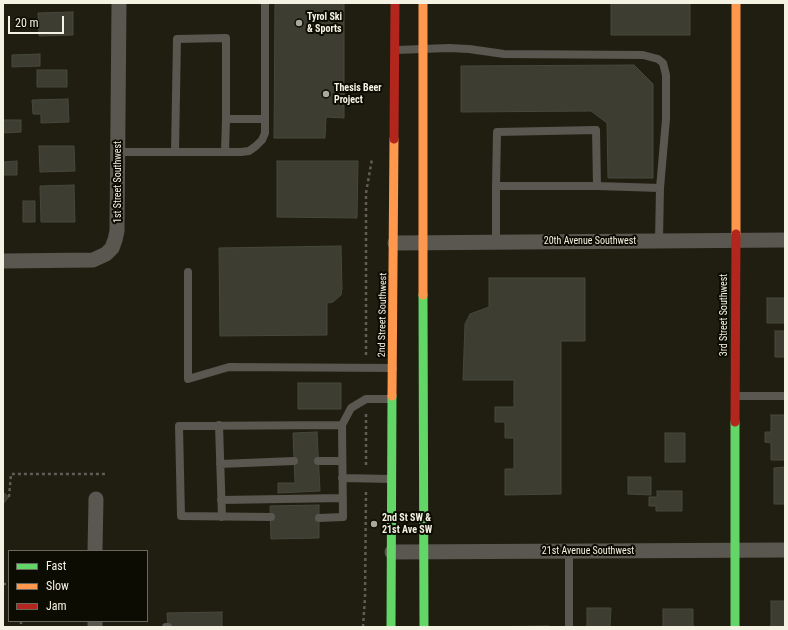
<!DOCTYPE html>
<html>
<head>
<meta charset="utf-8">
<style>
	body { margin:0 }
	#map { position:relative; width:788px; height:630px; overflow:hidden; background:#201e10; font-family:"Roboto Condensed",sans-serif }
	canvas { display:block }
	.frame { position:absolute; inset:0; border:4px solid #f4f2e3; pointer-events:none }
	.legend { position:absolute; left:8px; top:550px; width:140px; height:72px; box-sizing:border-box; background:#0d0c03; border:1px solid #69685d; margin:0; padding:5px 7px; list-style:none; font-size:12px; color:#f4f2e3 }
	.legend li { display:flex; align-items:center; gap:8px; height:20px }
	.legend b { width:20px; border:1px solid #69685d }
	.scale { position:absolute; left:8px; top:16px; width:56px; height:18px; box-sizing:border-box; border:2px solid #f4f2e3; border-top:0; padding-left:5px; font-size:12px; line-height:14px; white-space:nowrap; color:#f4f2e3; -webkit-text-stroke:3px #0d0c03; paint-order:stroke }
</style>
</head>
<body>
<div id="map">
<canvas width="788" height="630"></canvas>
<div class="frame"></div>
<ul class="legend">
<li><b style="height:5px;background:#63d668"></b>Fast</li>
<li><b style="height:5px;background:#ff974d"></b>Slow</li>
<li><b style="height:5px;background:#b3261e"></b>Jam</li>
</ul>
<div class="scale">20 m</div>
</div>
<script>
const ctx = document.querySelector('canvas').getContext('2d');
ctx.lineJoin = 'round';
function fill(path, color) {
  ctx.fillStyle = color;
  ctx.fill(path, 'evenodd');
}
function shape(rows) {
  const path = new Path2D();
  for (const r of rows) {
    path.moveTo(r[0], r[1]);
    for (let i = 2; i < r.length; i += 2) path.lineTo(r[i], r[i + 1]);
  }
  return path;
}
function stroke(path, color, width, dash) {
  ctx.strokeStyle = color;
  ctx.lineWidth = width;
  ctx.lineCap = dash ? 'butt' : 'round';
  ctx.setLineDash(dash || []);
  ctx.stroke(path);
}
function drawText(font, color, halo, rows, align = 'center') {
  ctx.font = font + ' "Roboto Condensed",sans-serif';
  ctx.lineWidth = 4;
  ctx.setLineDash([]);
  ctx.textBaseline = 'middle';
  ctx.strokeStyle = halo;
  ctx.fillStyle = color;
  for (const [text, x, y, turn = 0] of rows) {
    ctx.save();
    ctx.translate(x, y);
    ctx.rotate((+turn || 0) * Math.PI / 180);
    ctx.textAlign = isNaN(turn) ? turn : align;
    if (halo) ctx.strokeText(text, 0, 0);
    ctx.fillText(text, 0, 0);
    ctx.restore();
  }
}
const building = shape([
	[275,3,344,3,344,118,326,117,325,138,274,138,275,3],
	[611,3,690,3,690,35,611,35,611,3],
	[73,12,73,35,39,36,38,13,73,12],
	[40,54,40,66,12,67,12,55,40,54],
	[634,65,653,84,653,178,608,178,607,123,591,111,461,112,461,66,634,65],
	[37,70,67,70,67,87,37,87,37,70],
	[68,99,69,122,41,123,41,114,33,114,32,100,68,99],
	[3,120,21,120,21,132,3,133,3,120],
	[39,146,74,146,75,171,40,172,39,146],
	[17,161,17,175,3,175,3,162,17,161],
	[277,161,358,161,357,218,277,217,277,161],
	[74,185,75,222,41,222,40,186,74,185],
	[23,201,35,201,35,222,23,222,23,201],
	[341,246,342,289,341,295,333,302,327,303,327,335,220,336,219,248,341,246],
	[489,278,585,278,585,341,561,341,561,494,505,495,505,469,514,469,514,438,505,438,505,422,495,422,495,407,514,407,514,380,463,380,465,324,470,314,489,307,489,278],
	[767,298,785,298,785,323,767,323,767,298],
	[775,331,785,331,785,357,775,357,775,331],
	[298,383,341,383,341,409,298,409,298,383],
	[771,415,785,415,785,460,771,460,771,443,765,442,765,432,771,432,771,415],
	[317,432,320,491,278,493,278,483,295,483,293,433,317,432],
	[665,433,685,433,685,462,665,462,665,433],
	[785,467,785,504,774,504,774,468,785,467],
	[628,477,651,477,651,495,628,494,628,477],
	[657,491,682,491,682,511,656,511,656,506,649,506,649,497,657,497,657,491],
	[3,492,9,497,3,504,3,492],
	[319,505,319,538,271,539,270,506,319,505],
	[771,601,785,601,785,627,771,627,771,601],
	[587,608,611,608,610,627,587,627,587,608],
	[663,609,693,609,693,627,663,627,663,609],
	[222,612,222,627,168,627,167,613,222,612],
	[548,626,548,627,463,627,548,626]
]);
fill(building, '#3d3e31');
stroke(building, '#46483d', 1);
stroke(shape([
	[366,355,366,193,372,159],
	[366,414,366,465],
	[9,497,11,474,105,474],
	[3,584,9,584],
	[21,621,21,627],
	[363,627,365,598,366,490]
]), '#605d56', 2.5, [3, 3]);
stroke(shape([
	[396,50,449,48,469,49,504,54,643,55,658,59,663,63,666,75,666,119,660,188],
	[118,152,241,152,249,151,256,146,262,140,265,133,265,3],
	[175,152,177,39,226,38,226,119,265,119],
	[225,152,226,119],
	[597,186,660,188,659,241],
	[496,242,496,186,497,132,596,130,597,186,496,186],
	[188,272,188,379,229,367,393,368],
	[736,396,785,396],
	[219,425,222,517],
	[342,425,351,408,366,399,392,399],
	[318,461,342,461],
	[220,464,294,461],
	[342,478,391,479],
	[221,500,343,498],
	[271,517,181,516,179,426,342,425,343,517,319,518],
	[569,551,569,627],
	[166,627,168,627]
]), '#5a5650', 8);
stroke(shape([
	[395,243,785,240],
	[3,261,93,260,106,254,112,248,115,240,117,231,119,3],
	[95,551,96,499],
	[392,552,785,550],
	[95,627,95,621]
]), '#5a5650', 15);
stroke(shape([
	[423,295,424,627],
	[391,627,392,396],
	[735,627,735,422]
]), '#63d668', 9);
stroke(shape([
	[423,3,423,295],
	[736,234,736,3],
	[392,396,394,139]
]), '#ff974d', 9);
stroke(shape([
	[394,139,395,3],
	[735,422,736,234]
]), '#b3261e', 9);
for (const [x, y, r, color] of [
	[299,23,4,"#aaa899"],
	[326,94,4,"#aaa899"],
	[374,524,4,"#aaa899"]
]) {
  const dot = new Path2D();
  dot.arc(x, y, r, 0, 2 * Math.PI);
  ctx.fillStyle = color;
  ctx.fill(dot);
  stroke(dot, '#0d0c03', 1.5);
}
drawText('bold 10px', '#f4f2e3', '#0d0c03', [
	["Tyrol Ski",307,17],
	["& Sports",307,29],
	["Thesis Beer",334,88],
	["Project",334,100],
	["2nd St SW &",382,518],
	["21st Ave SW",382,530]
], 'left');
drawText('10px', '#f4f2e3', '#0d0c03', [
	["1st Street Southwest",118,182,-90],
	["20th Avenue Southwest",590,241],
	["2nd Street Southwest",383,315,-89],
	["3rd Street Southwest",724,315,-90],
	["21st Avenue Southwest",588,551]
]);
</script>
</body>
</html>
